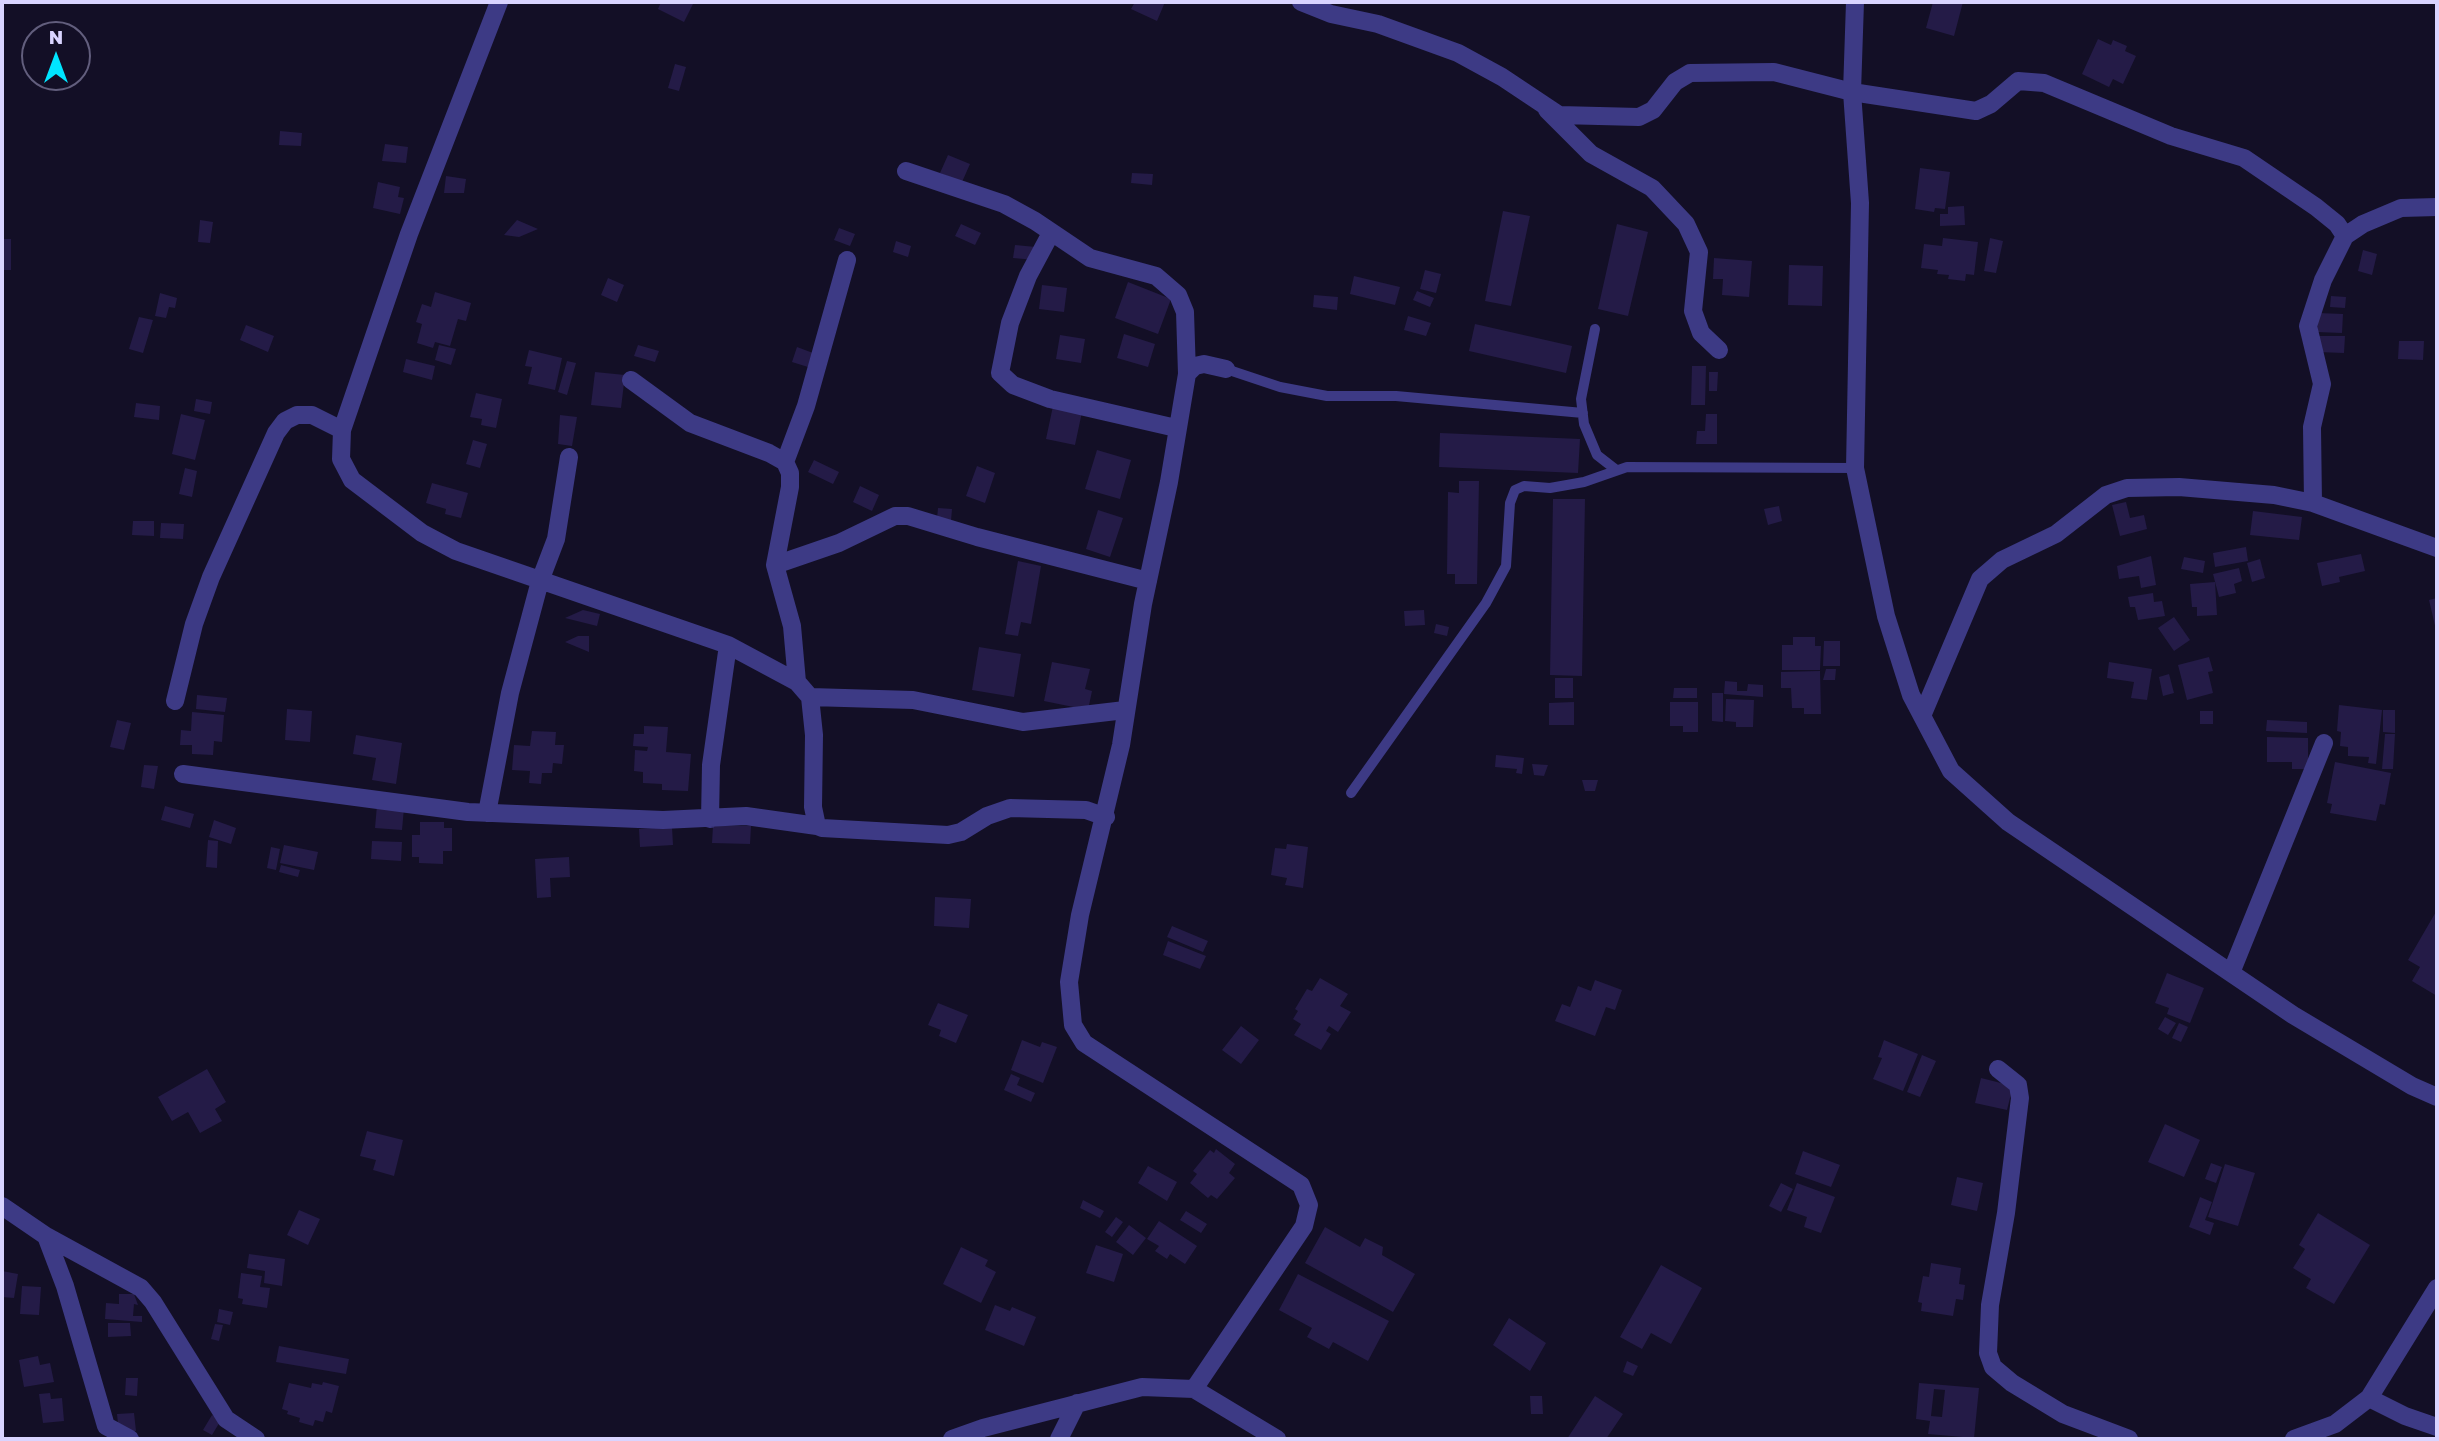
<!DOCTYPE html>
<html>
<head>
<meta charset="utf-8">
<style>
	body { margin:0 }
	#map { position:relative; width:2439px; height:1441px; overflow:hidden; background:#130f26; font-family:"Golos Text",sans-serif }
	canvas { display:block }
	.frame { position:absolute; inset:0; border:4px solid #d9d4ff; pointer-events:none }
	.north { position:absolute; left:21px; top:21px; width:70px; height:70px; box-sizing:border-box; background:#130f26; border:2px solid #625e7d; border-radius:50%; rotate:0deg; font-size:19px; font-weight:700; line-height:28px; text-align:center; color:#d9d4ff }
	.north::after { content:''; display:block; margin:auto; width:24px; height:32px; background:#00e5ff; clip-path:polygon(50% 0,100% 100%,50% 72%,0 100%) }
</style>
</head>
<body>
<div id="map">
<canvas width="2439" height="1441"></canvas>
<div class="frame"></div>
<div class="north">N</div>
</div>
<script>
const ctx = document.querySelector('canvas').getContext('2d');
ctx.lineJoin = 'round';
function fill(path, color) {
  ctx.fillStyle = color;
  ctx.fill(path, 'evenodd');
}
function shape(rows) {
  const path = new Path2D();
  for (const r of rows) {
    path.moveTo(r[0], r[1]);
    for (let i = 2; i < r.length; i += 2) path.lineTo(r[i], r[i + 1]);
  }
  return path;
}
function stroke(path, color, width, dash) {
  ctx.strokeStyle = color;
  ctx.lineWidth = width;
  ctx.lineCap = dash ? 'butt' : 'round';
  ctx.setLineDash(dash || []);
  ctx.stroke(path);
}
fill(shape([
	[661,2,694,2,684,22,658,9],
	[1135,2,1165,2,1157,21,1131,9],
	[1933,2,1963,2,1954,36,1926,28],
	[2098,39,2111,45,2113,40,2127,46,2125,51,2136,56,2123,84,2113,79,2109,87,2082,74],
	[675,64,686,67,679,91,668,88],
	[280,131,302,133,301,146,279,145],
	[385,144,408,147,406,163,382,161],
	[948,155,970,164,962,182,940,173],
	[1920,168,1950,172,1945,209,1935,208,1934,212,1915,209],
	[1132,173,1153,174,1152,185,1131,183],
	[446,176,466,179,464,193,444,193],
	[378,182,400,187,398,197,404,198,400,214,373,208],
	[1964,206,1965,225,1940,226,1940,214,1948,214,1948,207],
	[1503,211,1530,216,1511,306,1485,301],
	[200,220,213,222,210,243,198,242],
	[517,220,538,229,519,237,504,235],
	[961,224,981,233,975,245,955,236],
	[1617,224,1648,232,1628,316,1598,309],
	[839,228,855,234,850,246,834,240],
	[1943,238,1978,242,1974,275,1966,274,1965,281,1948,279,1949,275,1937,274,1938,270,1921,268,1924,244,1942,246],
	[1990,238,2003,241,1996,273,1984,271],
	[2,239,11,239,11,270,2,270],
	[896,241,911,246,908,257,893,252],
	[1015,245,1036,247,1035,260,1013,258],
	[2363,250,2377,254,2372,275,2358,271],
	[1714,258,1752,261,1749,297,1722,295,1723,279,1713,279],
	[1789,265,1823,266,1822,306,1788,305],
	[1425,270,1441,274,1436,293,1420,289],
	[1354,276,1400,287,1395,305,1350,294],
	[608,278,624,285,617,302,601,295],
	[1128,282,1171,299,1158,334,1115,318],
	[1042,285,1067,288,1064,312,1039,309],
	[1417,291,1434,298,1430,307,1413,300],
	[435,292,471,303,466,321,458,319,450,346,435,342,433,348,417,343,422,324,416,322,422,304,431,307],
	[160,293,177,298,175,308,169,307,166,318,155,316],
	[1314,295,1338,297,1337,310,1313,307],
	[2331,296,2346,297,2345,308,2330,307],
	[2318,313,2343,314,2342,333,2317,332],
	[1408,316,1431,323,1426,336,1404,330],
	[139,317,153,320,143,353,129,349],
	[1475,324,1572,346,1566,373,1469,351],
	[246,325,274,336,268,352,240,340],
	[1124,334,1155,344,1148,367,1117,358],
	[1060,335,1085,339,1081,363,1056,359],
	[2319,336,2345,336,2344,353,2318,352],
	[2399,341,2424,341,2423,360,2398,359],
	[439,345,456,349,451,365,435,360],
	[638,345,659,351,655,362,634,356],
	[797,347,813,353,808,367,792,362],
	[529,350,562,358,555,390,528,384,532,367,525,366],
	[406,359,435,366,432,380,403,372],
	[567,361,576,363,567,395,558,392],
	[1692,366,1706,366,1705,405,1691,405],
	[595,372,625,375,621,408,591,405],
	[1709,372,1718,372,1717,391,1709,391],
	[476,393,502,399,496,428,481,425,482,419,470,417],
	[196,399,212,402,210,414,194,411],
	[136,403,160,406,159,420,134,417],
	[1053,406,1082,412,1075,445,1046,439],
	[181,414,205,420,195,460,172,454],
	[1706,414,1717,414,1717,444,1696,444,1697,431,1705,431],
	[560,415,577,417,572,446,558,444],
	[1440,433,1580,439,1578,473,1439,467],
	[473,440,487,444,480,468,466,464],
	[1097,450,1131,460,1120,499,1085,489],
	[814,460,839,472,833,484,808,472],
	[977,466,995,473,985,503,966,496],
	[185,468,197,471,192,497,179,494],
	[1459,481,1479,481,1477,584,1455,584,1455,574,1447,574,1448,492,1459,493],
	[432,483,468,493,461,518,445,514,446,509,426,503],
	[860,486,879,495,872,511,853,502],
	[1553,499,1585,499,1582,676,1550,675],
	[2126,502,2130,518,2144,515,2147,529,2120,536,2112,505],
	[1779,506,1782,521,1768,525,1764,509],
	[938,508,952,509,951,521,937,519],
	[1098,510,1123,518,1110,557,1086,549],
	[2253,511,2302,517,2299,540,2250,535],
	[133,521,154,521,154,536,132,535],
	[161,523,184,524,183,539,160,538],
	[2246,547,2248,561,2215,567,2213,553],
	[2361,554,2365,571,2339,577,2340,582,2322,586,2317,563],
	[2151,556,2156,585,2141,588,2139,576,2119,579,2117,566],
	[2184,557,2205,561,2203,573,2181,569],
	[2260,559,2265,578,2252,582,2247,563],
	[1018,561,1041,566,1031,624,1021,622,1018,636,1005,634],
	[2239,568,2242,581,2234,584,2236,593,2219,597,2213,574],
	[2215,582,2217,615,2197,616,2197,607,2192,607,2190,584],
	[2153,593,2154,602,2162,601,2165,616,2138,620,2135,607,2130,607,2128,597],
	[2437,598,2437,630,2436,630,2429,600],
	[583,610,600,614,597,626,565,618],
	[1424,610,1425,625,1405,626,1404,611],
	[2174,617,2190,640,2174,651,2158,628],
	[1436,624,1449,627,1447,636,1434,633],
	[578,636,589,636,589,652,565,642],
	[1793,637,1815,637,1815,646,1821,646,1820,670,1782,670,1782,645,1793,645],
	[1824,641,1840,641,1840,666,1823,666],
	[979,647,1021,654,1014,697,972,690],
	[2209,657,2213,671,2208,672,2213,693,2187,700,2178,665],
	[1052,662,1090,669,1085,689,1092,691,1088,710,1044,701],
	[2109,662,2152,669,2147,700,2131,698,2134,682,2107,678],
	[1826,669,1836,669,1835,680,1823,680],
	[1820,671,1821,714,1804,714,1804,708,1792,708,1791,688,1781,688,1781,672],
	[2169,674,2174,693,2163,696,2159,677],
	[1555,678,1573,678,1573,698,1555,698],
	[1725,681,1737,682,1737,691,1747,691,1748,684,1763,685,1763,697,1724,694],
	[1674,688,1697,688,1697,698,1673,698],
	[1712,693,1723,693,1723,722,1712,721],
	[197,695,227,698,225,712,196,709],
	[1726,699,1754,700,1753,727,1736,727,1736,722,1725,721],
	[1574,702,1574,725,1549,725,1549,703],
	[1670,702,1698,702,1698,732,1683,732,1683,726,1670,726],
	[2339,705,2382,710,2376,764,2368,763,2369,757,2348,756,2348,747,2340,746,2341,732,2337,731],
	[287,709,312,711,310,742,285,740],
	[2383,710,2395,710,2395,733,2383,732],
	[2200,711,2213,711,2213,724,2200,724],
	[192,712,224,715,222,742,214,741,213,755,192,754,192,745,180,745,181,730,191,731],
	[117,720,131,723,124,750,110,747],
	[2267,720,2307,722,2307,733,2266,731],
	[644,726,668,727,666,752,691,754,688,791,662,790,662,784,643,783,643,772,634,771,635,750,647,751,648,747,633,746,634,734,644,734],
	[532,731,556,732,555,745,564,745,562,764,553,763,552,773,542,773,541,784,529,783,530,771,512,770,514,745,530,746],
	[2385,734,2395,734,2393,769,2382,769],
	[356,735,402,743,396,784,372,780,376,758,353,754],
	[2267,737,2308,738,2308,769,2292,769,2292,762,2267,762],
	[1496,755,1524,758,1522,774,1516,773,1517,769,1495,767],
	[2335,762,2391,773,2385,805,2380,804,2376,821,2330,813,2332,804,2327,803],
	[1532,764,1548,765,1544,776,1534,775],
	[144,765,158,766,154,789,141,787],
	[1582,780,1598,780,1595,791,1585,791],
	[377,805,404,808,402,830,375,828],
	[165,806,194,814,190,828,161,820],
	[214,820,236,828,231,844,209,837],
	[420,822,444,822,444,828,452,828,452,851,443,851,443,864,419,863,419,857,412,857,412,835,420,835],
	[713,826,751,826,750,844,712,843],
	[672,827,673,845,640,847,639,829],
	[208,840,218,841,217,868,206,867],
	[372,841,402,842,401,861,371,859],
	[1287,844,1308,847,1303,888,1285,885,1287,878,1271,875,1275,848,1286,849],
	[284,845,318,852,314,870,280,863],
	[271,847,280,849,276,870,267,868],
	[569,857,570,877,550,878,551,897,537,898,535,859],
	[281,865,300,870,298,877,279,872],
	[935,897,971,899,969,928,934,926],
	[2437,910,2437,996,2412,981,2420,967,2408,960],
	[1172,926,1208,941,1203,952,1167,937],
	[1168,941,1206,956,1200,969,1163,955],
	[2167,973,2204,988,2190,1023,2167,1014,2169,1008,2155,1003],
	[1320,978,1348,994,1340,1006,1351,1012,1338,1032,1329,1026,1326,1031,1331,1034,1321,1050,1294,1035,1301,1024,1293,1019,1298,1011,1295,1009,1307,989,1312,991],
	[1595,980,1622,990,1615,1010,1606,1007,1595,1036,1555,1021,1562,1004,1570,1007,1578,986,1591,991],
	[938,1003,968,1015,956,1043,939,1036,941,1030,928,1025],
	[2165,1017,2176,1023,2168,1035,2158,1029],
	[2179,1023,2188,1027,2181,1042,2172,1038],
	[1241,1026,1259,1040,1241,1064,1222,1050],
	[1022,1040,1040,1047,1042,1042,1057,1047,1043,1083,1011,1070],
	[1884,1040,1918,1054,1903,1091,1873,1079,1882,1058,1878,1057],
	[1922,1055,1936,1061,1920,1097,1907,1092],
	[207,1069,226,1102,215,1109,222,1121,200,1133,188,1112,172,1121,158,1097],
	[1011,1074,1020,1078,1017,1085,1035,1093,1031,1102,1004,1090],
	[1981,1078,2013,1086,2007,1110,1975,1103],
	[2165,1124,2200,1140,2184,1177,2148,1162],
	[367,1131,403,1140,394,1176,373,1170,376,1160,360,1156],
	[1216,1149,1235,1164,1229,1173,1235,1178,1217,1199,1211,1195,1208,1198,1190,1183,1197,1174,1193,1171,1210,1150,1214,1153],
	[1803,1151,1840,1165,1831,1187,1795,1174],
	[2211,1163,2222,1167,2216,1183,2205,1179],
	[2225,1164,2255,1173,2238,1226,2208,1217],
	[1148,1166,1177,1182,1167,1201,1138,1183],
	[1957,1177,1983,1183,1977,1211,1951,1205],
	[1781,1183,1793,1189,1781,1212,1769,1206],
	[1797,1183,1835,1197,1821,1233,1804,1227,1807,1217,1787,1210],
	[2200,1197,2212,1202,2205,1220,2214,1223,2210,1235,2189,1227],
	[1083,1200,1104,1211,1100,1218,1080,1208],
	[299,1210,320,1219,308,1245,287,1235],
	[1186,1211,1207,1224,1201,1233,1180,1220],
	[2318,1213,2370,1245,2334,1304,2306,1288,2311,1279,2293,1268,2305,1249,2299,1245],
	[1116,1217,1123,1222,1112,1237,1105,1232],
	[1159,1221,1197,1246,1185,1264,1170,1254,1167,1259,1155,1251,1159,1246,1147,1239],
	[1129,1225,1146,1238,1133,1255,1116,1242],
	[1325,1227,1360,1247,1365,1238,1383,1247,1382,1255,1415,1274,1393,1312,1305,1263],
	[1096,1245,1123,1254,1114,1282,1086,1273],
	[961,1247,988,1260,985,1266,996,1272,981,1303,943,1284],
	[249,1254,285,1259,282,1286,264,1283,265,1271,247,1268],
	[1931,1263,1961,1268,1959,1284,1965,1285,1963,1300,1956,1299,1953,1316,1921,1311,1922,1303,1918,1302,1923,1276,1929,1277],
	[1661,1265,1702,1288,1671,1344,1651,1333,1642,1349,1620,1337],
	[2,1271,18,1274,14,1298,2,1297],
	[241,1273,262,1276,260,1287,270,1288,267,1308,242,1304,243,1299,238,1298],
	[1298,1274,1389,1321,1368,1361,1333,1342,1329,1349,1307,1337,1312,1328,1279,1310],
	[22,1286,41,1287,39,1315,20,1314],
	[119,1294,134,1294,138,1305,134,1304,133,1316,142,1316,142,1322,105,1319,106,1303,119,1304],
	[995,1305,1010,1311,1012,1307,1036,1317,1024,1346,985,1330],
	[219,1309,233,1312,230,1325,217,1322],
	[1509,1318,1546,1343,1530,1371,1493,1345],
	[108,1323,130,1323,131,1336,108,1337],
	[215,1324,223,1325,219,1341,211,1339],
	[279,1346,349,1359,346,1374,276,1362],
	[38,1356,40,1365,50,1363,54,1382,24,1387,19,1360],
	[1627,1361,1638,1366,1633,1376,1623,1372],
	[126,1378,138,1378,137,1396,125,1395],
	[323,1382,339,1386,332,1413,326,1411,323,1422,315,1420,313,1426,299,1422,300,1418,287,1414,288,1411,282,1409,289,1383,311,1388,312,1383,322,1385],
	[1919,1383,1979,1388,1974,1438,1928,1434,1930,1421,1916,1419],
	[1934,1389,1945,1390,1942,1417,1931,1416],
	[50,1393,51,1399,62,1398,64,1421,43,1423,39,1394],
	[1530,1396,1542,1396,1543,1414,1531,1414],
	[1595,1396,1623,1414,1606,1439,1567,1439],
	[134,1413,136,1431,119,1433,117,1414],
	[212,1415,221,1420,212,1435,203,1430]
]), '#241b47');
stroke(shape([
	[1595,329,1581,399,1584,424,1597,455,1615,469],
	[1226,369,1280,387,1327,396,1396,396,1583,413],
	[1351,793,1486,603,1506,566,1510,503,1515,490,1524,486,1550,488,1584,482,1627,467,1855,468]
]), '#3d3a85', 10);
stroke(shape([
	[499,2,409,234,342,430,341,459,352,480,422,533,456,551,728,645,797,682,810,697,814,735,813,807,817,826,822,828,948,835,961,832,987,816,1010,808,1086,810,1106,817],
	[1301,2,1331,14,1378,24,1458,53,1502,77,1559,115,1639,117,1653,110,1675,82,1690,73,1774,72,1852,92,1976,111,1991,104,2018,81,2044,83,2171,136,2244,158,2316,207,2337,224,2345,236],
	[1855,2,1852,92,1860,203,1855,468,1886,616,1911,695,1951,771,2008,822,2293,1015,2412,1086,2437,1097],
	[1547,110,1591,154,1652,188,1686,224,1699,252,1693,311,1701,333,1719,350],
	[906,171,1004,204,1035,221,1090,258,1156,276,1178,295,1185,312,1187,374],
	[1051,233,1028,276,1010,323,1000,373,1013,385,1050,399,1176,428],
	[631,380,690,423,769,453,785,462,790,473,790,487,775,565,792,626,797,682],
	[785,462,806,406,847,260],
	[2313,503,2312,427,2322,384,2308,326,2323,280,2345,236,2363,224,2401,208,2437,207],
	[775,565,839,543,895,516,908,516,977,537,1148,581],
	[810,697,913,700,1023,722,1125,710],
	[175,701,194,624,211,577,276,433,285,421,297,415,312,415,342,430],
	[1922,716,1980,579,2002,560,2056,534,2106,495,2127,488,2179,487,2274,495,2313,503,2437,548],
	[183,774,468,812,663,820,746,816,817,826],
	[487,813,510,693,540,581,556,539,569,457],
	[710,819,711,765,728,645],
	[2231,973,2324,743],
	[1998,1069,2018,1085,2020,1098,2006,1213,1990,1305,1988,1353,1993,1367,2012,1383,2063,1414,2129,1439],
	[2,1206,46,1236,141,1288,153,1302,226,1419,256,1439],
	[46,1236,65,1286,106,1426,130,1439],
	[1194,1389,1304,1226,1309,1205,1301,1185,1084,1043,1073,1025,1069,982,1080,915,1121,745,1143,604,1169,482,1187,374,1195,366,1204,364,1226,369],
	[2369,1398,2405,1416,2437,1427],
	[952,1439,983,1428,1142,1387,1194,1389,1277,1439],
	[1059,1439,1077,1403],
	[2294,1439,2335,1424,2369,1398,2437,1288]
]), '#3d3a85', 18);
</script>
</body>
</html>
